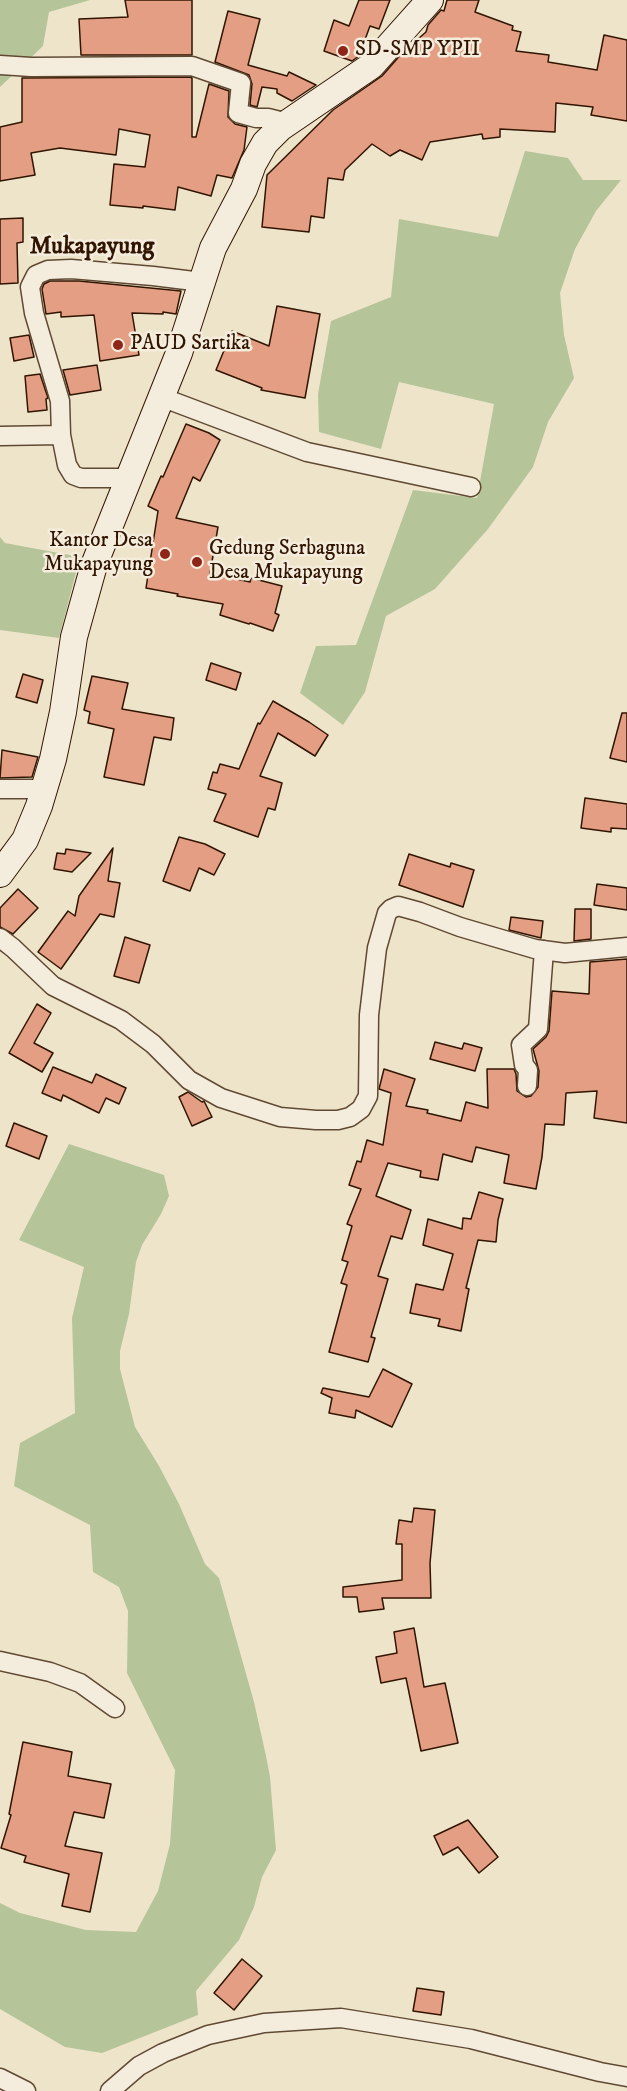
<!DOCTYPE html>
<html>
<head>
<meta charset="utf-8">
<style>
	body { margin:0 }
	canvas { display:block; background:#eee4ca }
</style>
</head>
<body>
<canvas width="627" height="2091"></canvas>
<script>
const ctx = document.querySelector('canvas').getContext('2d');
ctx.lineJoin = 'round';
function fill(path, color) {
  ctx.fillStyle = color;
  ctx.fill(path, 'evenodd');
}
function shape(rows) {
  const path = new Path2D();
  for (const r of rows) {
    path.moveTo(r[0], r[1]);
    for (let i = 2; i < r.length; i += 2) path.lineTo(r[i], r[i + 1]);
  }
  return path;
}
function stroke(path, color, width, dash) {
  ctx.strokeStyle = color;
  ctx.lineWidth = width;
  ctx.lineCap = dash ? 'butt' : 'round';
  ctx.setLineDash(dash || []);
  ctx.stroke(path);
}
function drawText(font, color, halo, rows, align = 'center') {
  ctx.font = font + ' "IM FELL DW Pica",serif';
  ctx.lineWidth = 5;
  ctx.setLineDash([]);
  ctx.textBaseline = 'middle';
  ctx.strokeStyle = halo;
  ctx.fillStyle = color;
  for (const [text, x, y, turn = 0] of rows) {
    ctx.save();
    ctx.translate(x, y);
    ctx.rotate((+turn || 0) * Math.PI / 180);
    ctx.textAlign = isNaN(turn) ? turn : align;
    if (halo) ctx.strokeText(text, 0, 0);
    ctx.fillText(text, 0, 0);
    ctx.restore();
  }
}
fill(shape([
	[0,0,90,0,49,12,43,46,0,87],
	[525,151,568,158,583,180,621,180,596,211,575,249,560,293,564,335,574,378,548,422,533,467,488,529,435,589,386,616,365,692,343,725,300,693,316,646,356,645,413,490,477,498,494,404,399,382,381,449,319,432,318,394,331,321,391,297,399,219,498,237],
	[0,537,5,543,80,557,59,638,0,630],
	[69,1144,164,1175,169,1196,161,1214,142,1245,136,1262,129,1314,120,1351,120,1369,135,1427,159,1466,179,1504,205,1564,219,1578,254,1702,266,1756,270,1777,276,1850,262,1877,254,1907,239,1940,196,1991,198,2015,102,2053,65,2047,0,2009,0,1903,20,1913,86,1930,136,1932,158,1891,170,1844,175,1770,127,1673,128,1611,119,1587,93,1572,90,1525,14,1486,20,1443,75,1413,72,1318,84,1267,19,1240]
]), '#b5c599');
const building = shape([
	[125,0,192,0,192,55,81,55,79,19,128,17,125,0],
	[359,0,390,0,379,29,370,26,359,56,352,61,324,51,334,20,349,26,359,0],
	[447,0,479,0,475,12,513,26,512,30,521,32,516,51,549,55,548,62,597,70,604,35,627,40,627,121,591,115,593,107,556,103,555,132,500,129,500,137,483,139,482,134,430,142,422,160,400,150,390,156,372,144,345,170,343,180,328,178,324,218,311,216,309,232,262,227,267,175,333,110,382,76,403,52,426,32,428,25,441,10,444,11,447,0],
	[228,11,260,19,248,65,287,76,289,72,316,85,292,101,277,93,277,89,262,87,257,107,250,105,252,84,249,75,215,62,228,11],
	[190,77,192,78,192,137,196,137,209,84,229,91,228,117,235,124,247,127,244,150,232,178,217,175,211,196,178,187,175,210,143,206,143,208,110,205,114,164,145,167,150,135,119,129,116,155,60,148,31,153,35,175,0,181,0,127,22,122,22,78,190,77],
	[23,218,23,242,17,243,18,283,0,284,0,219,23,218],
	[50,281,79,281,181,291,176,314,163,312,163,314,132,313,139,355,100,361,94,315,61,317,61,312,46,314,42,289,44,284,50,281],
	[277,306,320,314,305,398,261,390,262,388,216,370,232,331,269,346,277,306],
	[29,335,34,357,14,361,10,338,29,335],
	[97,365,101,390,70,395,63,370,97,365],
	[40,374,48,398,46,399,47,410,28,412,25,376,40,374],
	[186,424,209,433,220,440,200,481,193,477,176,518,218,527,210,573,250,582,251,578,282,586,275,613,279,615,273,631,250,623,249,624,220,615,223,604,177,596,178,594,146,588,158,511,148,506,161,476,163,477,186,424],
	[211,663,241,673,236,690,206,680,211,663],
	[23,674,43,680,37,703,16,697,23,674],
	[92,676,128,683,122,709,174,718,171,740,154,737,144,785,104,777,114,729,88,723,90,712,84,710,92,676],
	[273,701,309,722,328,735,315,756,278,733,260,776,282,783,275,810,268,808,258,837,214,821,226,794,208,789,213,772,217,773,220,764,239,769,258,723,260,724,273,701],
	[622,713,627,713,627,762,610,758,622,713],
	[2,750,38,757,32,777,0,778,2,750],
	[585,798,627,804,627,829,611,828,611,832,581,828,585,798],
	[179,837,205,844,225,854,214,875,199,868,190,891,163,881,179,837],
	[113,848,108,881,120,883,114,917,100,914,61,969,38,952,68,911,75,916,79,896,113,848],
	[66,849,91,853,72,872,54,869,57,853,65,854,66,849],
	[409,854,450,867,451,863,474,870,463,907,399,885,409,854],
	[597,884,627,888,627,910,594,905,597,884],
	[18,889,38,908,13,934,0,927,0,908,18,889],
	[575,909,591,909,591,939,574,941,575,909],
	[511,917,543,921,541,938,509,930,511,917],
	[125,937,150,945,139,983,114,976,125,937],
	[627,959,627,1123,594,1118,597,1091,566,1093,564,1125,545,1124,542,1157,536,1189,504,1183,509,1155,476,1147,472,1162,443,1154,438,1180,420,1177,421,1171,388,1163,376,1196,411,1210,402,1239,391,1236,378,1276,388,1279,371,1337,375,1338,368,1362,329,1352,347,1285,341,1283,348,1262,342,1260,352,1226,347,1224,361,1189,349,1185,357,1161,361,1162,367,1140,383,1145,391,1093,379,1089,384,1069,415,1079,406,1106,428,1110,427,1113,461,1121,466,1102,488,1108,487,1069,514,1069,516,1074,517,1091,526,1097,531,1096,538,1087,539,1071,533,1049,546,1037,549,1031,552,991,589,994,590,962,627,959],
	[37,1004,51,1013,34,1043,53,1053,42,1072,9,1053,37,1004],
	[435,1042,462,1049,464,1043,482,1048,475,1071,430,1059,435,1042],
	[53,1067,92,1083,96,1074,126,1088,119,1104,106,1098,99,1113,63,1095,61,1101,42,1093,53,1067],
	[188,1092,202,1102,204,1101,212,1117,192,1126,179,1097,188,1092],
	[14,1123,47,1136,39,1159,6,1146,14,1123],
	[479,1192,503,1199,498,1220,496,1242,478,1240,466,1288,469,1289,461,1331,438,1326,440,1319,410,1313,416,1284,443,1290,453,1254,423,1245,428,1219,462,1229,463,1218,471,1219,479,1192],
	[383,1369,412,1384,392,1427,356,1410,355,1418,329,1413,332,1398,321,1393,323,1388,369,1397,383,1369],
	[414,1508,435,1510,430,1563,431,1598,382,1598,384,1609,359,1612,357,1597,343,1597,343,1587,402,1580,402,1544,396,1544,399,1520,412,1522,414,1508],
	[414,1628,424,1687,445,1683,458,1743,421,1751,406,1678,381,1683,376,1657,397,1653,394,1632,414,1628],
	[23,1742,72,1752,68,1776,111,1784,104,1818,74,1812,65,1846,102,1853,90,1912,62,1906,69,1874,24,1862,26,1856,1,1848,11,1815,9,1814,23,1742],
	[468,1820,498,1857,479,1873,458,1847,443,1855,434,1836,468,1820],
	[242,1959,262,1976,234,2010,214,1993,242,1959],
	[417,1988,444,1992,441,2015,413,2011,417,1988]
]);
fill(building, '#e39e84');
stroke(building, '#311500', 1.5);
const street = shape([
	[0,65,31,67,192,66,241,83,238,113,256,118,268,118,288,123],
	[161,397,307,452,471,487],
	[61,435,60,401,34,313,30,287,36,275,48,270,71,269,153,276,202,282],
	[0,436,61,435,67,465,73,475,81,478,128,478],
	[0,789,44,789],
	[0,938,13,948,53,986,121,1020,153,1044,189,1080,221,1098,280,1117,316,1120,338,1120,350,1117,361,1109,368,1096,369,1015,377,948,387,913,391,909,398,906,420,912,460,927,535,949,565,953,627,947],
	[527,1086,528,1070,524,1065,521,1045,538,1029,544,950],
	[0,1661,50,1672,80,1683,115,1708],
	[0,2078,26,2091],
	[110,2091,139,2066,163,2053,208,2035,264,2023,341,2018,471,2039,600,2072,627,2077]
]);
const secondary = shape([
	[0,874,25,840,39,806,53,759,63,712,74,637,94,565,179,353,213,248,244,189,253,164,265,143,280,128,371,66,430,0]
]);
stroke(street, '#604932', 21);
stroke(secondary, '#311500', 28);
stroke(street, '#f4eddd', 18);
stroke(secondary, '#f4eddd', 26);
for (const [x, y, r, color] of [
	[343,51,6,"#8f2418"],
	[118,345,6,"#8f2418"],
	[165,554,6,"#8f2418"],
	[197,562,6,"#8f2418"]
]) {
  const dot = new Path2D();
  dot.arc(x, y, r, 0, 2 * Math.PI);
  ctx.fillStyle = color;
  ctx.fill(dot);
  stroke(dot, '#f4eddd', 2);
}
drawText('21px', '#311500', '#f4eddd', [
	["SD-SMP YPII",355,51],
	["PAUD Sartika",130,345],
	["Kantor Desa",153,542,"right"],
	["Mukapayung",153,566,"right"],
	["Gedung Serbaguna",209,550],
	["Desa Mukapayung",209,574]
], 'left');
drawText('bold 24px', '#311500', '#f4eddd', [
	["Mukapayung",92,248]
]);
</script>
</body>
</html>
